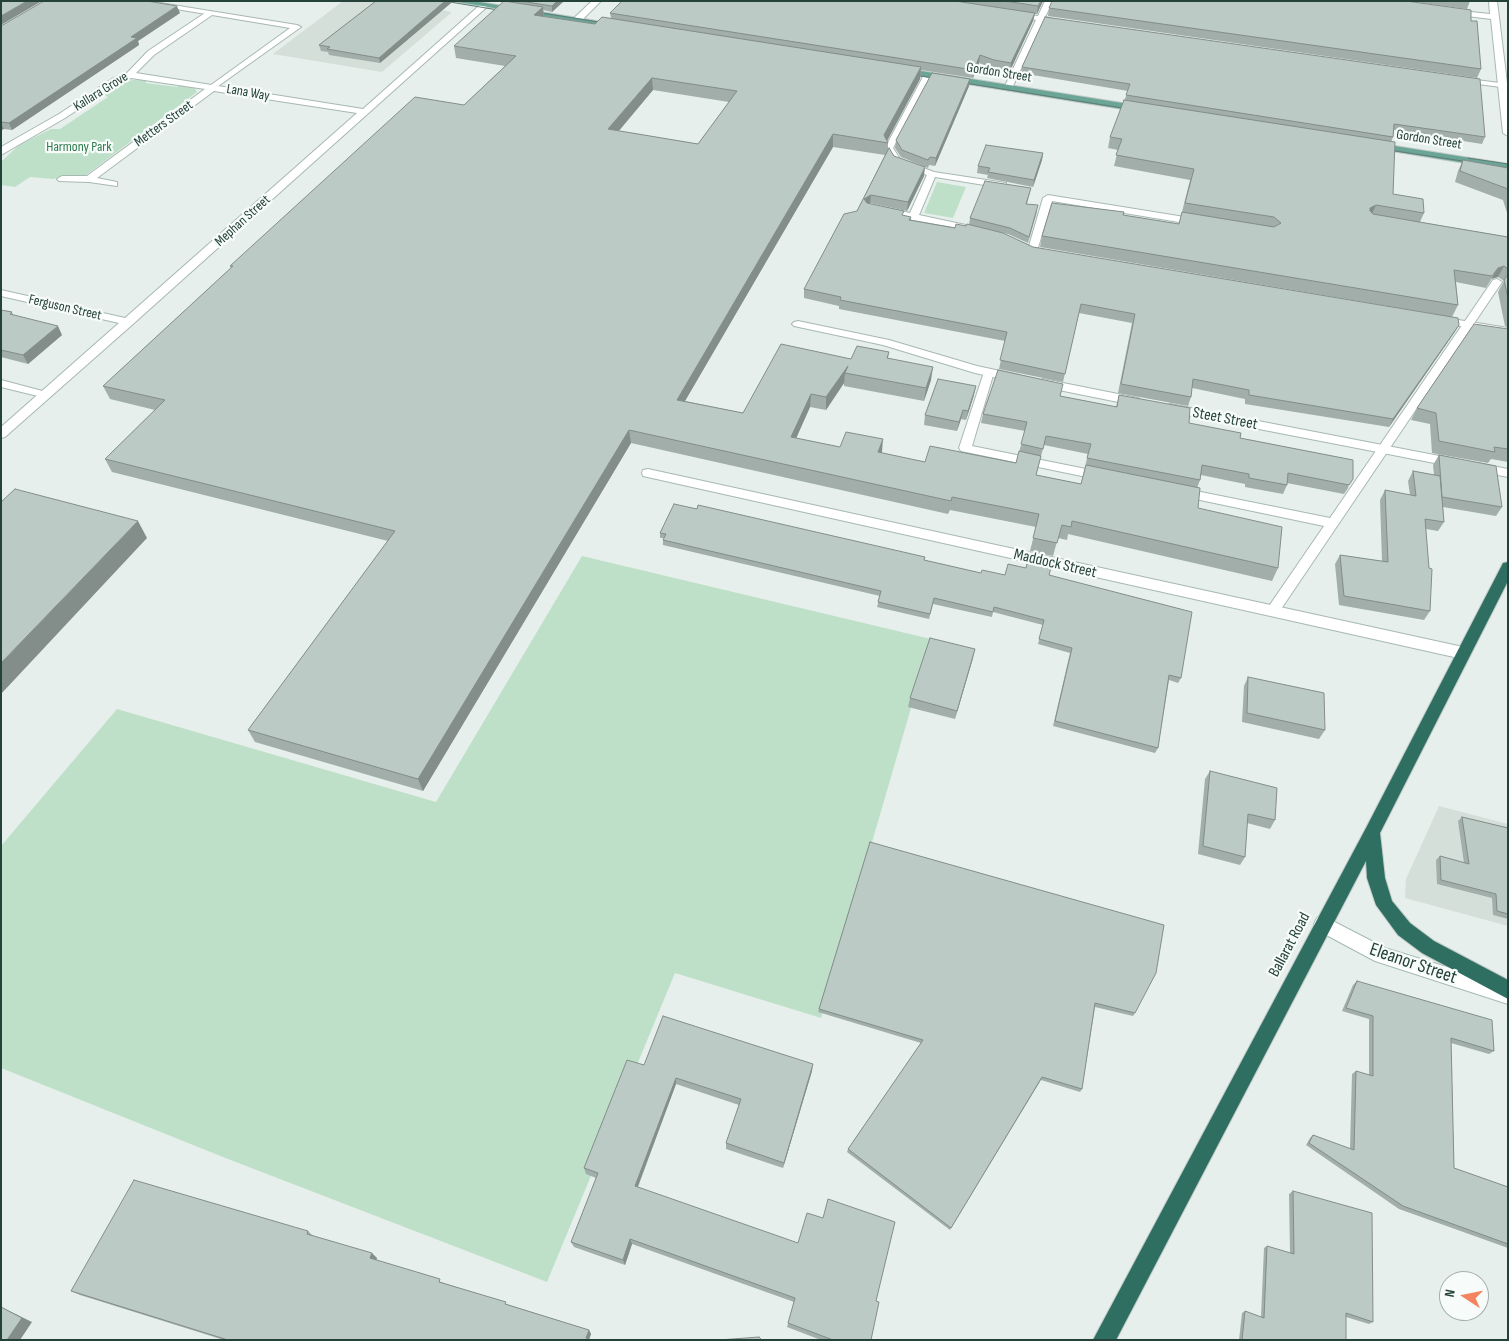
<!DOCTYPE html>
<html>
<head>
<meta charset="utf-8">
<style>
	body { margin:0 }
	#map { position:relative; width:1509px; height:1341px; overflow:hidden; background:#e6efeb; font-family:"Sofia Sans Condensed",sans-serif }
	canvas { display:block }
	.frame { position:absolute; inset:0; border:2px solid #24423a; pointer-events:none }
	.north { position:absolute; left:1439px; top:1271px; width:50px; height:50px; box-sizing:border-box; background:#f7fbf9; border:1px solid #a3b1ad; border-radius:50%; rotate:281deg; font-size:14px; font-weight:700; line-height:20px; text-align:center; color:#24423a }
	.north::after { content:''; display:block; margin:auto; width:18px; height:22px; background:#f4845f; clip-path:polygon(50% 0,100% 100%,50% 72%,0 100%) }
</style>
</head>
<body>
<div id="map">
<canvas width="1509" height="1341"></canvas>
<div class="frame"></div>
<div class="north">N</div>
</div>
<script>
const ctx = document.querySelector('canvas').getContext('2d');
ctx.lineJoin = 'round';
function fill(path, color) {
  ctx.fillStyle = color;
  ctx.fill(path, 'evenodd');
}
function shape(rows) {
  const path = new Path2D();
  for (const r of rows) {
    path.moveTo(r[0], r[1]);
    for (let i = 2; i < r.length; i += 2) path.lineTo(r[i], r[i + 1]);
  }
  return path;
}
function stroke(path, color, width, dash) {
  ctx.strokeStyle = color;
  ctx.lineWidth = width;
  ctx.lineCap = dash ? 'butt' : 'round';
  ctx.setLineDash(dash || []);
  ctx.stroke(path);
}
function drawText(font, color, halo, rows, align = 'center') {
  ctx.font = font + ' "Sofia Sans Condensed",sans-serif';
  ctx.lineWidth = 4.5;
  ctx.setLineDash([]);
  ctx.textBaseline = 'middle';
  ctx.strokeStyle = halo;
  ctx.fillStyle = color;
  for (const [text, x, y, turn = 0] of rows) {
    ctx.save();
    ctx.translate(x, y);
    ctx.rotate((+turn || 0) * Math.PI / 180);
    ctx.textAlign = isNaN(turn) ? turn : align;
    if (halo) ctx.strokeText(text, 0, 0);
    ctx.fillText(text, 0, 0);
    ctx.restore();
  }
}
fill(shape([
	[343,1,386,1,452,12,382,72,273,54],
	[1439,806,1508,824,1508,926,1405,898,1406,879]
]), '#d4dfda');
fill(shape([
	[133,80,146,80,146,83,177,87,182,84,194,87,197,92,86,175,67,175,53,179,30,177,15,187,1,185,1,162,19,145,51,129,60,129,108,97,103,94,117,84],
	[937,182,966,187,953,218,924,213],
	[582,556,931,639,821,1018,675,973,547,1282,228,1159,1,1068,1,846,117,709,436,802]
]), '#bfe0c8');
const lane = shape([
	[128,1,148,1,297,25,301,27,214,89,211,89,211,85,290,28,128,1],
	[1045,1,1053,1,1045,17,1065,22,1061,24,1043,22,1012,88,1005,90,1004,88,1036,20,1011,15,1015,13,1038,16,1045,1],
	[925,73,932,75,893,148,900,159,934,172,1006,183,1006,187,1003,188,935,177,919,215,975,227,975,231,913,220,882,213,880,211,885,208,910,213,927,175,894,163,885,148,925,73],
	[1460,78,1508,84,1508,88,1463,82,1460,82,1460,78],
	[1048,195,1197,219,1202,222,1197,225,1052,201,1037,251,1035,253,1029,253,1013,244,1018,241,1029,246,1043,198,1048,195],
	[1497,279,1502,282,1277,615,1267,615,1265,612,1267,609,1324,526,1181,496,1175,492,1177,489,1181,488,1330,518,1493,280,1497,279],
	[989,369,994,372,972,446,1101,472,1107,476,1105,479,1101,480,961,451,959,448,984,372,989,369],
	[1,380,50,393,52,395,46,398,1,387,1,380]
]);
const street = shape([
	[592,1,601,1,580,22,574,22,574,18,592,1],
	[1489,1,1497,1,1508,91,1508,136,1503,133,1491,19,1451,14,1447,12,1451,10,1490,14,1489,1],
	[481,4,488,6,133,324,5,437,1,438,1,427,119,323,1,296,1,290,125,318,357,113,214,91,97,178,117,182,117,186,89,182,59,181,57,179,62,176,87,176,205,89,131,78,118,83,65,118,1,155,1,147,59,114,112,79,127,73,148,51,208,11,215,13,154,55,136,73,363,109,481,4],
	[1440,317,1508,328,1508,334,1436,322,1434,320,1436,318,1440,317],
	[798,321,889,340,977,366,1019,375,1021,378,1015,382,975,373,883,345,794,326,792,324,794,322,798,321],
	[1043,379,1138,398,1144,402,1138,406,1039,386,1037,383,1043,379],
	[1170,404,1455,459,1461,463,1455,467,1166,411,1164,408,1170,404],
	[1477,463,1508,469,1508,477,1472,470,1471,467,1477,463],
	[648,469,1463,647,1468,649,1470,653,1468,657,1463,659,643,476,642,473,643,470,648,469]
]);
const secondary = shape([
	[1323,916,1385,948,1508,986,1508,1004,1375,961,1317,930,1314,924,1317,918,1323,916]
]);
const primary = shape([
	[452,1,473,1,615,24,619,26,615,28,452,1],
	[902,68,1141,106,1146,109,1141,112,899,73,899,69,902,68],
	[1376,143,1508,164,1508,170,1373,148,1371,146,1376,143]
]);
const highway = shape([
	[1508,562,1508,581,1380,833,1385,878,1392,901,1410,923,1434,941,1508,980,1508,999,1422,953,1398,935,1376,905,1367,878,1366,861,1116,1340,1093,1340,1366,828,1501,567,1503,563,1508,562]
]);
stroke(lane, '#a8b8b2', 2);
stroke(street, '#a8b8b2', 2);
stroke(secondary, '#a4bbb3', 2);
stroke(primary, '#c2cac8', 2);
stroke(highway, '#c2cac8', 2);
fill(lane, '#fff');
fill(street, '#fff');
fill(secondary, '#fff');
fill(primary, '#6aa596');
fill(highway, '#2f6f62');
stroke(shape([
	[444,1,510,12],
	[529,11,611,24],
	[908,74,1135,110],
	[1382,149,1476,163],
	[1468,158,1508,164]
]), '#5f7d75', 1);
fill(shape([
	[376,1,451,1,451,3,380,63,329,55,328,52,321,51,319,45],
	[514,1,564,1,552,12,543,10,544,16,595,24,611,18,610,13,622,1,1043,1,1037,14,1035,14,1033,21,1010,71,993,69,979,63,973,78,921,70,920,79,887,140,888,143,888,149,894,156,924,176,907,211,870,203,869,204,903,216,911,217,911,221,955,228,969,225,970,218,1031,188,1027,204,1037,212,1028,243,1008,234,973,226,1033,247,1459,325,1454,333,1389,427,1245,404,1245,399,1192,388,1191,397,1188,406,1118,393,1132,323,1079,313,1063,382,999,369,1005,341,839,309,839,306,804,298,804,289,857,211,885,155,833,147,685,401,743,413,851,359,889,352,888,358,931,380,924,401,844,386,844,383,826,410,810,407,796,438,840,447,881,453,925,462,1016,463,1025,431,981,423,983,414,1060,396,1116,407,1119,395,1189,423,1240,438,1353,460,1348,488,1344,494,1287,483,1287,485,1283,494,1245,487,1245,484,1201,475,1200,480,1197,488,1198,508,1278,568,1272,581,1068,534,1067,540,1058,538,1053,556,1030,551,1036,527,950,510,948,514,631,443,423,791,255,742,248,730,388,541,112,472,105,459,155,410,110,399,103,386,231,268,230,266,464,105,505,66,456,58,454,46,514,3],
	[653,90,729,102,698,144,619,131],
	[1044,445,1088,454,1081,484,1036,475],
	[1408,1,1470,1,1467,9],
	[1049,8,1471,21,1481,69,1477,78,1048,16],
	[180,13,138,41,139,45,12,130,4,129,1,130,1,26],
	[1022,67,1485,137,1482,144,1394,130,1393,137,1391,142,1393,194,1424,213,1420,222,1508,237,1508,327,1505,326,1498,292,1504,281,1498,277,1491,279,1486,288,1456,282,1458,305,1452,317,1040,247,1042,236,1123,215,1179,224,1190,180,1114,166,1118,150,1108,148,1110,137,1128,91,1021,73],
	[969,86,935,166,929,165,928,168,901,157,895,148,896,140],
	[1043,153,1042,160,1033,187,987,178,988,175,977,173,978,166],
	[1463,160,1508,168,1508,216,1503,200,1455,182,1458,171],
	[1,310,12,312,13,315,62,335,28,364,1,357],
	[1508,329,1508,462,1491,459,1488,463,1432,453,1430,424,1411,420,1417,408],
	[974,395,966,420,961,419,957,431,924,425,925,415],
	[1439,455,1502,507,1496,516,1443,507,1444,522,1438,531,1426,529,1430,611,1424,620,1339,605,1335,564,1340,555,1382,561,1380,500,1385,490,1410,495,1408,481,1413,471,1434,475,1433,465],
	[660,533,924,560,981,573,1005,575,1049,575,1181,678,1178,683,1169,680,1158,748,1155,753,1053,726,1070,653,1038,644,1043,625,993,612,992,617,933,604,929,619,877,607,880,596,663,545,663,540,664,538,660,538],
	[973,658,955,719,908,707,910,698],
	[1248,677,1325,730,1319,739,1242,722,1244,686],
	[1210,771,1275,820,1270,829,1247,823,1245,857,1240,865,1198,854,1205,779],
	[1462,817,1508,828,1508,919,1493,915,1492,898,1437,884,1436,860,1440,856,1464,863,1458,821],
	[870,842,1135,1013,1133,1016,1095,1007,1082,1089,1080,1092,1041,1080,950,1230,847,1152,848,1149,921,1043,818,1012,819,1009],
	[1357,981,1494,1051,1489,1054,1451,1043,1454,1168,1508,1187,1508,1248,1399,1209,1306,1145,1310,1138,1313,1135,1350,1149,1352,1074,1356,1071,1369,1075,1369,1019,1342,1011,1353,985],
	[644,1065,812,1071,783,1168,726,1149,726,1143,739,1105,676,1084,638,1187,876,1301,871,1340,821,1340,787,1327,794,1302,632,1244,625,1265,574,1247,571,1242,596,1178,586,1174,584,1168],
	[1293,1191,1373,1322,1369,1324,1346,1317,1346,1340,1239,1340,1242,1313,1245,1311,1261,1317,1264,1248,1267,1246,1290,1253,1289,1194],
	[308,1231,313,1236,377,1258,376,1260,509,1305,589,1330,591,1334,589,1339,591,1340,224,1340,80,1295,71,1291]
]), '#a1aea9');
fill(shape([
	[27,1,42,1,1,25,1,16],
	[445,1,451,1,451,3,380,63,379,58],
	[557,1,564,1,552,12,552,6],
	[1041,1,1043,1,1037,14,1038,6],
	[177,6,180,13,138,41,139,45,12,130,9,123,131,37],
	[543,7,544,19,534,15],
	[1035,13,1033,21,1010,71,1011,63],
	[980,55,979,63,973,78,974,70],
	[921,67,920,79,886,143,884,135],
	[652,78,653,90,610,141,608,129],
	[970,79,969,86,935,166,936,158],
	[1,124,4,129,1,130],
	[833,134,833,147,678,413,677,400],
	[1043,153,1042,160,1033,187,1034,180],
	[925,167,924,176,907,211,908,202],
	[871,195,870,203,863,208,864,199],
	[1376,205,1371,216,1365,219,1370,208],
	[1504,266,1498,277,1491,279,1486,288,1498,268],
	[1459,325,1454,333,1389,427,1393,419],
	[58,326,62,335,28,364,23,355],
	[848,366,845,373,844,383,826,410,826,397],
	[933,367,931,380,924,401,926,388],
	[976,386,974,395,966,420,968,411],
	[811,394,810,407,791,450,791,437],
	[963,410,961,419,957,431,959,422],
	[629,430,631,443,423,791,418,779],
	[883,439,882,452,877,465,878,452],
	[138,521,147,538,1,694,1,663],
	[975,649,973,658,955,719,957,711],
	[813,1064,812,1071,783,1168,784,1163],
	[676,1078,676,1084,636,1191,635,1186],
	[630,1239,632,1244,625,1265,623,1260],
	[372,1253,377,1258,375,1263,370,1258],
	[1,1307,32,1322,20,1340,7,1340],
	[589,1330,591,1334,589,1340,586,1338]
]), '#838d89');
const building = shape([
	[1,1,27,1,1,16,1,1],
	[44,1,147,1,177,6,131,37,137,38,9,123,1,122,1,26,44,1],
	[376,1,445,1,379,58,327,49,330,47,319,45,376,1],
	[504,1,543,7,534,15,595,24,602,17,921,67,884,135,888,143,833,134,677,400,743,413,781,344,851,359,857,346,889,352,887,358,933,367,926,388,845,373,848,366,826,397,811,394,791,437,840,447,846,432,883,439,878,452,925,462,930,446,1016,463,1019,451,1041,456,1036,475,1081,484,1086,465,1200,488,1198,508,1282,527,1278,568,1072,521,1071,527,1062,525,1057,543,1033,538,1039,514,952,497,951,501,629,430,418,779,248,730,395,531,105,459,165,400,103,386,233,266,230,266,415,97,464,105,516,56,454,46,504,1],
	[652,78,737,91,698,144,608,129,652,78],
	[520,1,557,1,552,6,520,1],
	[622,1,955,1,1035,13,1011,63,994,60,980,55,974,70,610,13,622,1],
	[1005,1,1041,1,1038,6,1005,1],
	[1052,1,1406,1,1471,10,1471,21,1477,21,1481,69,1049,8,1052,1],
	[1045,17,1480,79,1485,137,1394,124,1393,137,1126,95,1130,84,1022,67,1045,17],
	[932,73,970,79,936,158,930,157,928,160,902,150,896,140,932,73],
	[1124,100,1395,142,1393,194,1423,199,1424,213,1376,205,1370,208,1370,211,1373,214,1425,223,1508,237,1508,269,1504,266,1498,268,1492,276,1454,270,1458,305,1042,236,1052,203,1124,212,1123,215,1179,224,1182,212,1274,227,1281,223,1274,217,1185,203,1194,169,1116,155,1122,139,1110,137,1124,100],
	[986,145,1043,153,1034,180,988,172,990,168,978,166,986,145],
	[889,148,894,156,925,167,908,202,871,195,864,199,867,203,904,211,902,215,911,217,909,220,955,228,956,224,966,226,967,224,1003,233,1033,247,1458,318,1459,325,1393,419,1249,395,1249,390,1193,379,1191,397,1121,384,1135,314,1081,304,1065,374,1000,360,1007,332,840,300,841,297,804,289,844,214,857,211,889,148],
	[1463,160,1508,168,1508,189,1460,171,1463,160],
	[985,181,1031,188,1026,204,1038,205,1029,237,1010,228,970,218,985,181],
	[1508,274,1508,298,1504,280,1508,274],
	[1,310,12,312,10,314,58,326,23,355,1,350,1,310],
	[1474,324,1508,329,1508,449,1494,447,1495,452,1439,441,1436,413,1417,408,1474,324],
	[998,370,1063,384,1060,396,1117,407,1119,395,1190,408,1189,423,1241,433,1240,438,1353,460,1353,479,1349,485,1288,473,1287,485,1249,478,1249,474,1202,465,1200,480,1087,458,1091,444,1046,436,1043,449,1021,444,1027,422,983,414,998,370],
	[938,379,976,386,968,411,963,410,959,422,925,415,938,379],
	[1439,455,1496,466,1502,507,1442,497,1439,455],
	[1413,471,1440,476,1444,522,1425,519,1429,568,1432,569,1430,611,1344,596,1340,555,1388,562,1385,490,1416,496,1413,471],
	[15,489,138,521,1,663,1,502,15,489],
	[674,504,697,509,698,505,925,557,924,560,981,573,982,570,1005,575,1008,564,1026,568,1028,558,1052,564,1049,575,1192,612,1181,678,1169,675,1158,748,1055,721,1072,648,1039,639,1044,620,994,607,993,612,934,598,930,614,878,602,881,591,663,540,666,534,660,533,674,504],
	[930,638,975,649,957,711,910,698,930,638],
	[1248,677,1324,693,1325,730,1247,713,1248,677],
	[1210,771,1277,788,1275,820,1248,814,1245,857,1203,846,1210,771],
	[1462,817,1508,828,1508,914,1497,911,1496,894,1441,880,1440,856,1469,864,1462,817],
	[870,842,1164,925,1156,973,1135,1013,1095,1003,1082,1089,1042,1077,951,1228,848,1149,923,1040,819,1009,870,842],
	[1357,981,1492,1020,1494,1051,1451,1038,1454,1168,1508,1187,1508,1244,1403,1206,1309,1143,1313,1135,1354,1150,1356,1071,1373,1076,1373,1016,1346,1008,1357,981],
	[663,1016,813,1064,784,1163,726,1143,741,1099,676,1078,635,1186,798,1243,807,1213,823,1218,828,1199,895,1222,876,1301,879,1302,871,1340,833,1340,788,1323,795,1298,630,1239,623,1260,571,1242,598,1173,584,1168,627,1060,644,1065,663,1016],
	[134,1180,308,1231,307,1234,372,1253,370,1258,440,1279,439,1282,506,1302,505,1304,589,1330,586,1338,591,1340,228,1340,71,1291,134,1180],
	[1293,1191,1372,1213,1373,1322,1346,1313,1346,1340,1242,1340,1245,1311,1264,1318,1267,1246,1294,1254,1293,1191],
	[1,1307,22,1318,7,1340,1,1340,1,1307],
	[759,1337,762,1340,719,1340,759,1337]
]);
fill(building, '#bbcac4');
stroke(building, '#838d89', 1);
drawText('14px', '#24423a', '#f7fbf9', [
	["Gordon Street",999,73,9],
	["Kallara Grove",101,92,-32],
	["Lana Way",248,93,10],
	["Metters Street",164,124,-36],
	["Gordon Street",1429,140,9],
	["Mephan Street",243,221,-42],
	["Ferguson Street",65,308,13]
]);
drawText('14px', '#2d7a4b', '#f7fbf9', [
	["Harmony Park",79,147]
]);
drawText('16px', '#24423a', '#f7fbf9', [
	["Steet Street",1225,419,11],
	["Maddock Street",1055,564,13],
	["Ballarat Road",1290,945,-62]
]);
drawText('19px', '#24423a', '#f7fbf9', [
	["Eleanor Street",1413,964,19]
]);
</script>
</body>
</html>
